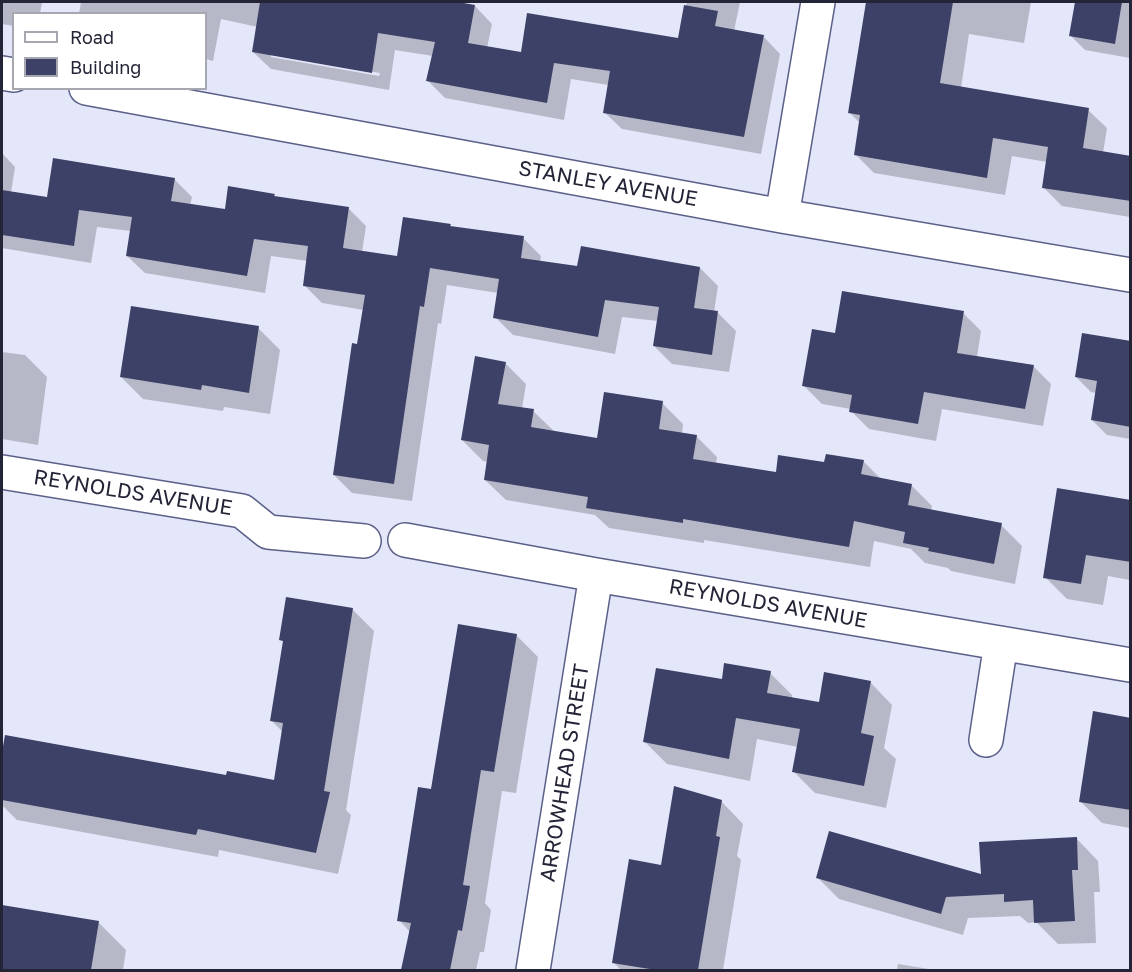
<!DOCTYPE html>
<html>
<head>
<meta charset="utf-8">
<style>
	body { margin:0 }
	#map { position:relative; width:1132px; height:972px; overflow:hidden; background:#e4e7fa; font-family:"Golos Text",sans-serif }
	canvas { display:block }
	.frame { position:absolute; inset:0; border:3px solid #232537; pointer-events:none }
	.legend { position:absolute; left:12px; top:12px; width:195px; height:78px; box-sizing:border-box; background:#fff; border:2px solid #a7a8af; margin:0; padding:8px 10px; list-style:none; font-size:18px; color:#232537 }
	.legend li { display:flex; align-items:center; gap:12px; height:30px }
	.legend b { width:30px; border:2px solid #a7a8af }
</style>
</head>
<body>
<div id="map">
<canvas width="1132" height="972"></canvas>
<div class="frame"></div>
<ul class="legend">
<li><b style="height:8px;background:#fff"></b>Road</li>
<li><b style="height:16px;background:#3d4167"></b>Building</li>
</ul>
</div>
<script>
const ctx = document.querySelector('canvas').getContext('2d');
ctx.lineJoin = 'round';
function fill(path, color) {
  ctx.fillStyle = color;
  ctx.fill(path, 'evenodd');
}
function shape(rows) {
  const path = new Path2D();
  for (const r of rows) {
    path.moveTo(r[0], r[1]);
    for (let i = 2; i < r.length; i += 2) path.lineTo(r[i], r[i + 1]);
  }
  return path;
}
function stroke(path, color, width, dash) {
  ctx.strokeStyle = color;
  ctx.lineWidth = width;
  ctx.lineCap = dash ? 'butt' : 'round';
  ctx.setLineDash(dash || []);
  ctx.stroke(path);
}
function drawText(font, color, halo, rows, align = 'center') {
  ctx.font = font + ' "Golos Text",sans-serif';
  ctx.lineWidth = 6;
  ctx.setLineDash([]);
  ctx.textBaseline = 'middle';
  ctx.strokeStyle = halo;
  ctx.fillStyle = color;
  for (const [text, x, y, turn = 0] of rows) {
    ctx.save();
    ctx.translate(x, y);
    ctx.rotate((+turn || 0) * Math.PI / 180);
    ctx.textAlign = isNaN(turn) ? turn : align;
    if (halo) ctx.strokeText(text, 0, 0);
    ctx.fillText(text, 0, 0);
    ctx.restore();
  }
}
fill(shape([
	[2,2,42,2,40,14,14,14,14,26,2,24],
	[81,2,451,2,475,6,492,24,487,48,522,54,679,40,687,2,740,2,734,31,763,36,780,54,761,154,622,129,604,112,609,85,571,79,564,120,445,98,428,81,433,56,395,50,389,90,271,69,253,52,258,27,221,19,213,61,206,59,206,14,79,14],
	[271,54,380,73,379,76,271,57],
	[868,2,1031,2,1024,43,969,34,961,88,1088,110,1107,128,1103,153,1130,158,1130,217,1062,206,1043,187,1047,162,1012,156,1005,195,874,173,855,154,860,123,850,113],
	[1076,2,1130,2,1130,58,1085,50,1070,35],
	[2,153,15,167,11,193,48,198,174,179,192,197,190,206,226,211,274,195,276,198,348,208,366,226,362,252,399,258,450,225,452,228,523,238,541,256,540,262,578,268,700,268,718,286,714,312,718,313,736,331,729,372,672,364,654,346,658,321,622,317,615,354,513,335,495,317,498,293,447,285,441,324,438,323,412,501,352,493,334,475,364,310,322,303,304,285,308,261,271,256,265,293,145,273,127,256,131,231,97,227,91,263,2,248],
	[963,313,981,331,977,357,1033,366,1051,384,1043,426,942,409,936,441,869,429,851,411,851,409,822,404,804,386,836,335],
	[258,328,280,350,270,414,224,407,223,411,143,399,121,377],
	[1130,342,1130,439,1107,435,1092,420,1096,393,1091,392,1076,377],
	[2,352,25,355,47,377,38,445,2,439],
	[505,363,526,384,522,409,533,411,555,432,598,439,662,403,683,424,682,434,696,436,717,457,716,464,777,473,826,464,863,461,881,479,911,485,932,506,931,511,1001,525,1022,546,1015,584,951,571,948,568,925,563,911,549,874,541,870,567,704,540,704,543,609,528,595,515,506,500,485,480,488,462,483,461,462,440],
	[1130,501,1130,580,1108,576,1103,605,1067,599,1045,577],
	[352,609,374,631,346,810,351,815,338,874,219,850,218,857,17,820,2,805,2,760,6,737,227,777,275,782,283,732,272,721,284,643,281,639],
	[516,635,538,657,516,793,502,791,485,903,491,910,484,952,480,952,476,970,403,970,410,932,399,920,432,790],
	[770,673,792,695,792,699,820,704,870,682,892,705,884,748,896,759,886,808,815,793,793,771,798,747,757,739,750,781,667,764,645,742,723,681],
	[1130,719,1130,828,1102,823,1080,801],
	[721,801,743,824,737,856,741,860,723,970,621,970,613,962,663,866],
	[1076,838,1098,861,1100,892,1094,892,1096,943,1058,944,1036,922,1028,923,1020,916,968,918,963,935,839,899,817,877,982,876],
	[2,906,98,922,126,950,123,970,2,970],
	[898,964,935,970,897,970]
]), '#0003');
fill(shape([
	[260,2,458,2,475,5,468,43,521,52,527,13,678,38,684,5,718,11,715,26,764,35,744,137,603,113,610,71,554,63,547,103,426,81,435,42,378,33,372,73,252,52],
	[866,2,953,2,940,83,1089,108,1083,148,1131,156,1131,201,1042,188,1048,147,993,138,987,178,854,155,860,115,848,113],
	[1075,2,1122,2,1115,44,1069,36],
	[53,158,175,178,171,201,225,209,228,186,275,194,274,196,349,207,343,248,397,256,403,217,451,224,450,226,524,236,521,258,577,266,581,246,700,267,694,308,718,311,712,355,653,346,659,307,605,300,598,337,493,318,499,279,430,268,424,307,420,306,394,484,333,475,352,343,357,344,365,295,303,286,308,246,254,239,247,276,126,256,132,217,79,210,74,246,2,235,2,190,47,197],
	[842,291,964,311,957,353,1034,365,1025,409,924,392,918,424,849,412,852,395,802,386,812,329,835,333],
	[131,306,259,326,249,393,202,385,201,390,120,377],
	[1082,333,1131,341,1131,427,1091,420,1097,381,1075,377],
	[475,356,506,362,498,404,534,409,531,427,597,438,604,392,663,401,659,429,697,435,693,459,776,472,778,455,824,462,826,454,864,460,861,474,912,484,908,505,1002,523,994,564,928,551,929,548,903,543,905,532,854,521,849,547,683,519,683,523,586,508,588,497,484,480,489,445,461,440],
	[1057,488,1131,500,1131,562,1086,555,1081,584,1043,578],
	[286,597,353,608,324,791,330,792,316,853,198,829,196,835,2,800,2,752,5,735,226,775,227,771,274,780,283,723,270,721,283,641,279,640],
	[458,624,517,634,494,772,481,770,463,885,470,886,462,931,458,930,450,970,401,970,411,923,397,921,418,787,431,789],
	[724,663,771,671,767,693,819,702,824,672,871,681,861,733,874,736,864,786,792,772,800,729,736,718,729,759,643,742,656,668,722,679],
	[1093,711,1131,718,1131,810,1079,802],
	[674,786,722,800,716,836,720,837,698,970,656,970,612,963,629,859,661,865],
	[829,831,981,874,979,842,1077,837,1078,870,1072,870,1075,921,1034,923,1033,900,1004,902,1004,894,946,897,941,914,816,878],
	[2,905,99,921,91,970,2,970]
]), '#3d4167');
const minor = shape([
	[2,73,14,75],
	[86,88,782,216,1130,275],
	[782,216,818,2],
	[2,472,242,511,268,532,364,541],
	[405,540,596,575,1130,665],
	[986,740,1001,643],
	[533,970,596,575]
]);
stroke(minor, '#5b6089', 36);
stroke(minor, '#fff', 33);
drawText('21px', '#232537', '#fff', [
	["STANLEY AVENUE",608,184,10],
	["REYNOLDS AVENUE",133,493,9],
	["REYNOLDS AVENUE",768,604,10],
	["ARROWHEAD STREET",565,773,-81]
]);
</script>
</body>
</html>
